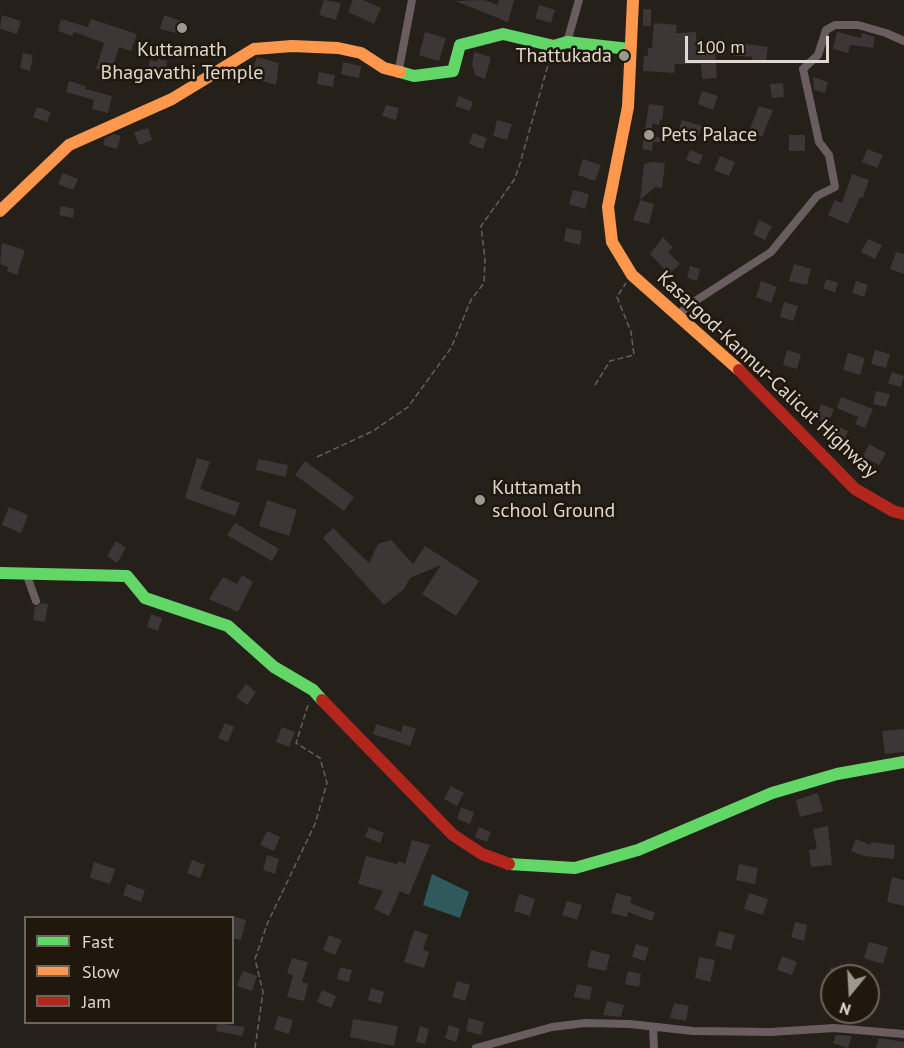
<!DOCTYPE html>
<html>
<head>
<meta charset="utf-8">
<style>
	body { margin:0 }
	#map { position:relative; width:904px; height:1048px; overflow:hidden; background:#25201a; font-family:"PT Sans",sans-serif }
	canvas { display:block }
	.legend { position:absolute; left:24px; top:916px; width:210px; height:108px; box-sizing:border-box; background:#20180c; border:2px solid #6c655a; margin:0; padding:8px 10px; list-style:none; font-size:18px; color:#ded8d0 }
	.legend li { display:flex; align-items:center; gap:12px; height:30px }
	.legend b { width:30px; border:2px solid #6c655a }
	.north { position:absolute; left:820px; top:964px; width:60px; height:60px; box-sizing:border-box; background:#20180c; border:2px solid #6c655a; border-radius:50%; rotate:198deg; font-size:16px; font-weight:700; line-height:24px; text-align:center; color:#ded8d0 }
	.north::after { content:''; display:block; margin:auto; width:21px; height:27px; background:#9d9890; clip-path:polygon(50% 0,100% 100%,50% 72%,0 100%) }
	.scale { position:absolute; left:685px; top:36px; width:144px; height:27px; box-sizing:border-box; border:3px solid #ded8d0; border-top:0; padding-left:8px; font-size:18px; line-height:21px; white-space:nowrap; color:#ded8d0; -webkit-text-stroke:4px #20180c; paint-order:stroke }
</style>
</head>
<body>
<div id="map">
<canvas width="904" height="1048"></canvas>
<ul class="legend">
<li><b style="height:8px;background:#63d668"></b>Fast</li>
<li><b style="height:8px;background:#ff974d"></b>Slow</li>
<li><b style="height:8px;background:#b3261e"></b>Jam</li>
</ul>
<div class="north">N</div>
<div class="scale">100 m</div>
</div>
<script>
const ctx = document.querySelector('canvas').getContext('2d');
ctx.lineJoin = 'round';
function fill(path, color) {
  ctx.fillStyle = color;
  ctx.fill(path, 'evenodd');
}
function shape(rows) {
  const path = new Path2D();
  for (const r of rows) {
    path.moveTo(r[0], r[1]);
    for (let i = 2; i < r.length; i += 2) path.lineTo(r[i], r[i + 1]);
  }
  return path;
}
function stroke(path, color, width, dash) {
  ctx.strokeStyle = color;
  ctx.lineWidth = width;
  ctx.lineCap = dash ? 'butt' : 'round';
  ctx.setLineDash(dash || []);
  ctx.stroke(path);
}
function drawText(font, color, halo, rows, align = 'center') {
  ctx.font = font + ' "PT Sans",sans-serif';
  ctx.lineWidth = 5;
  ctx.setLineDash([]);
  ctx.textBaseline = 'middle';
  ctx.strokeStyle = halo;
  ctx.fillStyle = color;
  for (const [text, x, y, turn = 0] of rows) {
    ctx.save();
    ctx.translate(x, y);
    ctx.rotate((+turn || 0) * Math.PI / 180);
    ctx.textAlign = isNaN(turn) ? turn : align;
    if (halo) ctx.strokeText(text, 0, 0);
    ctx.fillText(text, 0, 0);
    ctx.restore();
  }
}
fill(shape([
	[432,874,469,892,460,918,423,905]
]), '#2f5a5d');
fill(shape([
	[324,0,341,3,336,20,319,15],
	[353,0,363,0,381,8,374,24,348,12],
	[484,0,498,5,499,0,514,0,508,22,455,1],
	[539,5,555,10,551,23,535,18],
	[643,9,651,9,651,26,643,26],
	[2,15,21,21,17,34,0,29],
	[164,15,187,23,184,35,160,29],
	[61,19,88,27,91,19,137,34,131,51,119,47,111,73,96,69,104,43,74,32,72,36,58,31],
	[654,23,677,25,676,33,696,32,697,52,715,51,717,78,702,79,701,64,675,64,674,73,643,71,644,55,648,56,648,48,652,48],
	[425,32,446,38,439,61,419,55],
	[837,32,861,38,862,33,875,37,873,48,850,45,848,53,833,49],
	[730,42,768,47,766,61,752,60,752,57,729,55],
	[474,52,491,57,485,79,475,75,472,64],
	[23,53,33,55,30,71,20,68],
	[257,57,279,63,276,85,250,77],
	[158,59,167,61,165,78,147,73,150,60,157,62],
	[343,62,361,66,359,78,341,74],
	[319,72,335,75,333,87,317,84],
	[813,77,828,82,825,93,814,90],
	[69,81,86,86,85,89,112,96,108,113,92,109,94,100,66,92],
	[783,83,784,97,772,98,770,84],
	[702,91,718,96,713,110,698,104],
	[459,96,473,102,470,111,455,106],
	[649,104,664,106,662,120,660,119,659,125,653,123,650,134,670,142,653,142,652,151,642,149],
	[386,105,399,108,396,120,382,116],
	[759,106,773,110,762,137,749,131],
	[37,107,51,112,47,122,33,117],
	[497,120,512,124,507,140,493,136],
	[682,120,702,126,698,137,678,131],
	[148,128,152,140,139,145,134,132],
	[473,133,487,138,483,149,469,144],
	[114,134,121,136,117,149,103,145,105,138],
	[789,135,805,135,805,151,789,151],
	[867,149,883,155,877,168,862,162],
	[690,150,703,155,699,165,686,160],
	[720,156,735,162,729,176,714,170],
	[583,159,601,165,595,181,578,175],
	[651,162,665,163,662,188,655,187,640,200,654,204,649,224,633,220,640,201,644,164],
	[63,173,78,179,73,190,58,184],
	[852,174,869,180,863,198,860,197,848,224,828,215,835,200,842,203],
	[573,190,589,194,585,209,569,204],
	[61,206,74,209,73,218,59,215],
	[759,220,772,226,765,240,753,234],
	[566,228,582,231,580,245,564,241],
	[663,237,673,248,668,252,680,264,669,274,650,254],
	[868,239,882,245,875,259,861,252],
	[2,243,25,250,17,275,7,271,8,267,0,264],
	[896,252,904,254,904,274,890,269],
	[794,264,811,269,807,285,789,281],
	[690,266,700,269,697,281,687,278],
	[826,279,838,283,835,293,823,288],
	[761,281,777,287,771,303,756,297],
	[856,281,868,285,864,297,852,293],
	[784,302,798,306,793,321,780,317],
	[787,350,801,354,797,369,783,365],
	[875,350,890,354,886,368,871,364],
	[848,353,865,358,860,375,843,370],
	[892,372,904,376,901,387,888,383],
	[876,391,890,394,886,407,873,404],
	[841,397,873,409,865,428,855,424,858,417,837,408],
	[821,404,834,409,828,423,816,418],
	[835,425,848,431,843,442,830,437],
	[869,444,886,453,879,465,863,457],
	[197,458,210,462,200,489,240,503,235,516,185,498],
	[258,459,288,465,286,477,256,470],
	[305,461,354,497,344,511,295,475],
	[267,500,297,510,289,536,259,526],
	[9,507,28,515,21,533,2,525],
	[235,523,279,549,272,561,227,535],
	[333,528,369,563,378,544,391,540,413,564,425,546,479,581,456,616,422,594,441,565,410,578,404,589,384,605,323,538],
	[116,541,126,548,117,563,107,556],
	[242,575,253,582,238,612,209,599,223,577,237,584],
	[42,603,48,604,45,622,33,620,35,607],
	[151,614,162,618,158,631,147,627],
	[246,684,256,692,247,705,236,697],
	[225,723,234,727,228,742,218,738],
	[376,724,401,732,403,725,416,729,410,746,373,734],
	[282,727,295,732,289,747,276,742],
	[904,729,904,752,885,754,882,731],
	[451,786,464,793,457,806,444,799],
	[818,793,823,811,800,817,796,800],
	[461,807,474,812,470,824,457,819],
	[828,826,832,865,811,867,809,850,817,849,813,829],
	[369,827,384,833,380,843,365,837],
	[479,827,491,832,487,842,475,837],
	[267,831,280,837,274,851,260,845],
	[856,839,871,845,871,842,895,845,894,859,864,856,851,851],
	[412,840,430,845,409,895,400,891,389,916,374,909,383,891,358,884,366,856,397,864,399,861,405,864],
	[267,855,279,859,275,874,263,870],
	[192,860,205,865,200,878,187,873],
	[94,862,115,869,110,884,90,878],
	[739,864,758,868,755,884,736,880],
	[892,877,904,880,904,906,887,902],
	[127,884,145,890,141,902,123,895],
	[616,893,632,897,630,903,655,913,652,921,628,912,627,917,611,913],
	[749,893,768,899,763,915,744,909],
	[519,894,535,899,530,916,514,911],
	[567,901,582,905,577,920,562,915],
	[232,916,246,920,241,940,232,938],
	[795,922,807,925,804,941,791,937],
	[414,930,428,935,423,950,429,952,424,968,404,962],
	[719,931,735,935,731,950,715,946],
	[329,935,342,940,335,955,323,950],
	[869,942,888,947,883,964,864,958],
	[636,944,649,948,645,961,632,957],
	[591,950,610,955,606,971,587,967],
	[782,956,797,962,792,975,777,970],
	[699,957,715,960,710,982,695,978],
	[292,958,308,962,302,982,308,984,304,1001,287,997,293,975,287,973],
	[340,967,352,970,349,982,337,979],
	[831,967,853,974,853,976,828,976],
	[243,971,257,976,252,991,237,986],
	[628,971,641,974,639,987,625,984],
	[457,981,470,985,465,1001,452,997],
	[577,984,592,987,590,1000,574,997],
	[371,988,384,992,381,1004,368,1000],
	[322,990,336,996,331,1008,317,1002],
	[607,1001,624,1005,621,1017,603,1015],
	[674,1003,689,1006,686,1021,670,1018],
	[278,1016,293,1020,289,1034,274,1029],
	[469,1018,484,1022,481,1035,466,1031],
	[353,1019,398,1026,394,1046,350,1037],
	[217,1023,245,1027,242,1036,216,1031],
	[449,1025,460,1029,456,1042,445,1038],
	[420,1026,429,1029,425,1044,416,1042],
	[836,1035,852,1036,848,1048,833,1043],
	[879,1038,904,1042,904,1048,876,1048]
]), '#3c3636');
stroke(shape([
	[595,385,610,361,634,355,631,332,617,297,626,283],
	[317,457,373,431,408,407,451,348,471,300,484,283,485,259,481,226,514,180,519,167,550,58],
	[255,1048,263,992,255,959,268,922,315,824,327,783,320,758,296,743,309,702]
]), '#675f5e', 1.5, [6, 3]);
stroke(shape([
	[567,42,579,0],
	[398,74,412,0],
	[676,317,689,305,771,252,817,196,835,187,829,155,819,142,803,69,818,55,826,30,835,25,858,25,886,33,904,41],
	[26,573,36,601],
	[653,1027,654,1048],
	[476,1048,552,1027,585,1023,630,1024,693,1031,771,1032,834,1028,904,1034]
]), '#695d5f', 8);
stroke(shape([
	[400,72,414,76,453,71,460,45,503,34,554,46,567,42,629,49],
	[0,573,127,576,145,598,228,626,274,667,313,690,322,700],
	[509,864,575,868,638,850,772,793,837,774,904,762]
]), '#63d668', 12);
stroke(shape([
	[633,0,628,107,608,207,612,242,632,275,739,370],
	[0,211,69,145,172,99,254,49,292,46,338,48,361,53,384,68,400,72]
]), '#ff974d', 12);
stroke(shape([
	[739,370,855,489,893,511,904,514],
	[322,700,453,835,482,854,509,864]
]), '#b3261e', 12);
for (const [x, y, r, color] of [
	[182,28,6,"#9d9890"],
	[624,56,6,"#9d9890"],
	[649,135,6,"#9d9890"],
	[480,500,6,"#9d9890"]
]) {
  const dot = new Path2D();
  dot.arc(x, y, r, 0, 2 * Math.PI);
  ctx.fillStyle = color;
  ctx.fill(dot);
  stroke(dot, '#20180c', 2);
}
drawText('20px', '#ded8d0', '#20180c', [
	["Kuttamath",182,50,"center"],
	["Bhagavathi Temple",182,73,"center"],
	["Thattukada",612,56,"right"],
	["Pets Palace",661,135],
	["Kuttamath",492,488],
	["school Ground",492,511]
], 'left');
drawText('20px', '#ded8d0', '#20180c', [
	["Kasargod-Kannur-Calicut Highway",767,375,43]
]);
</script>
</body>
</html>
